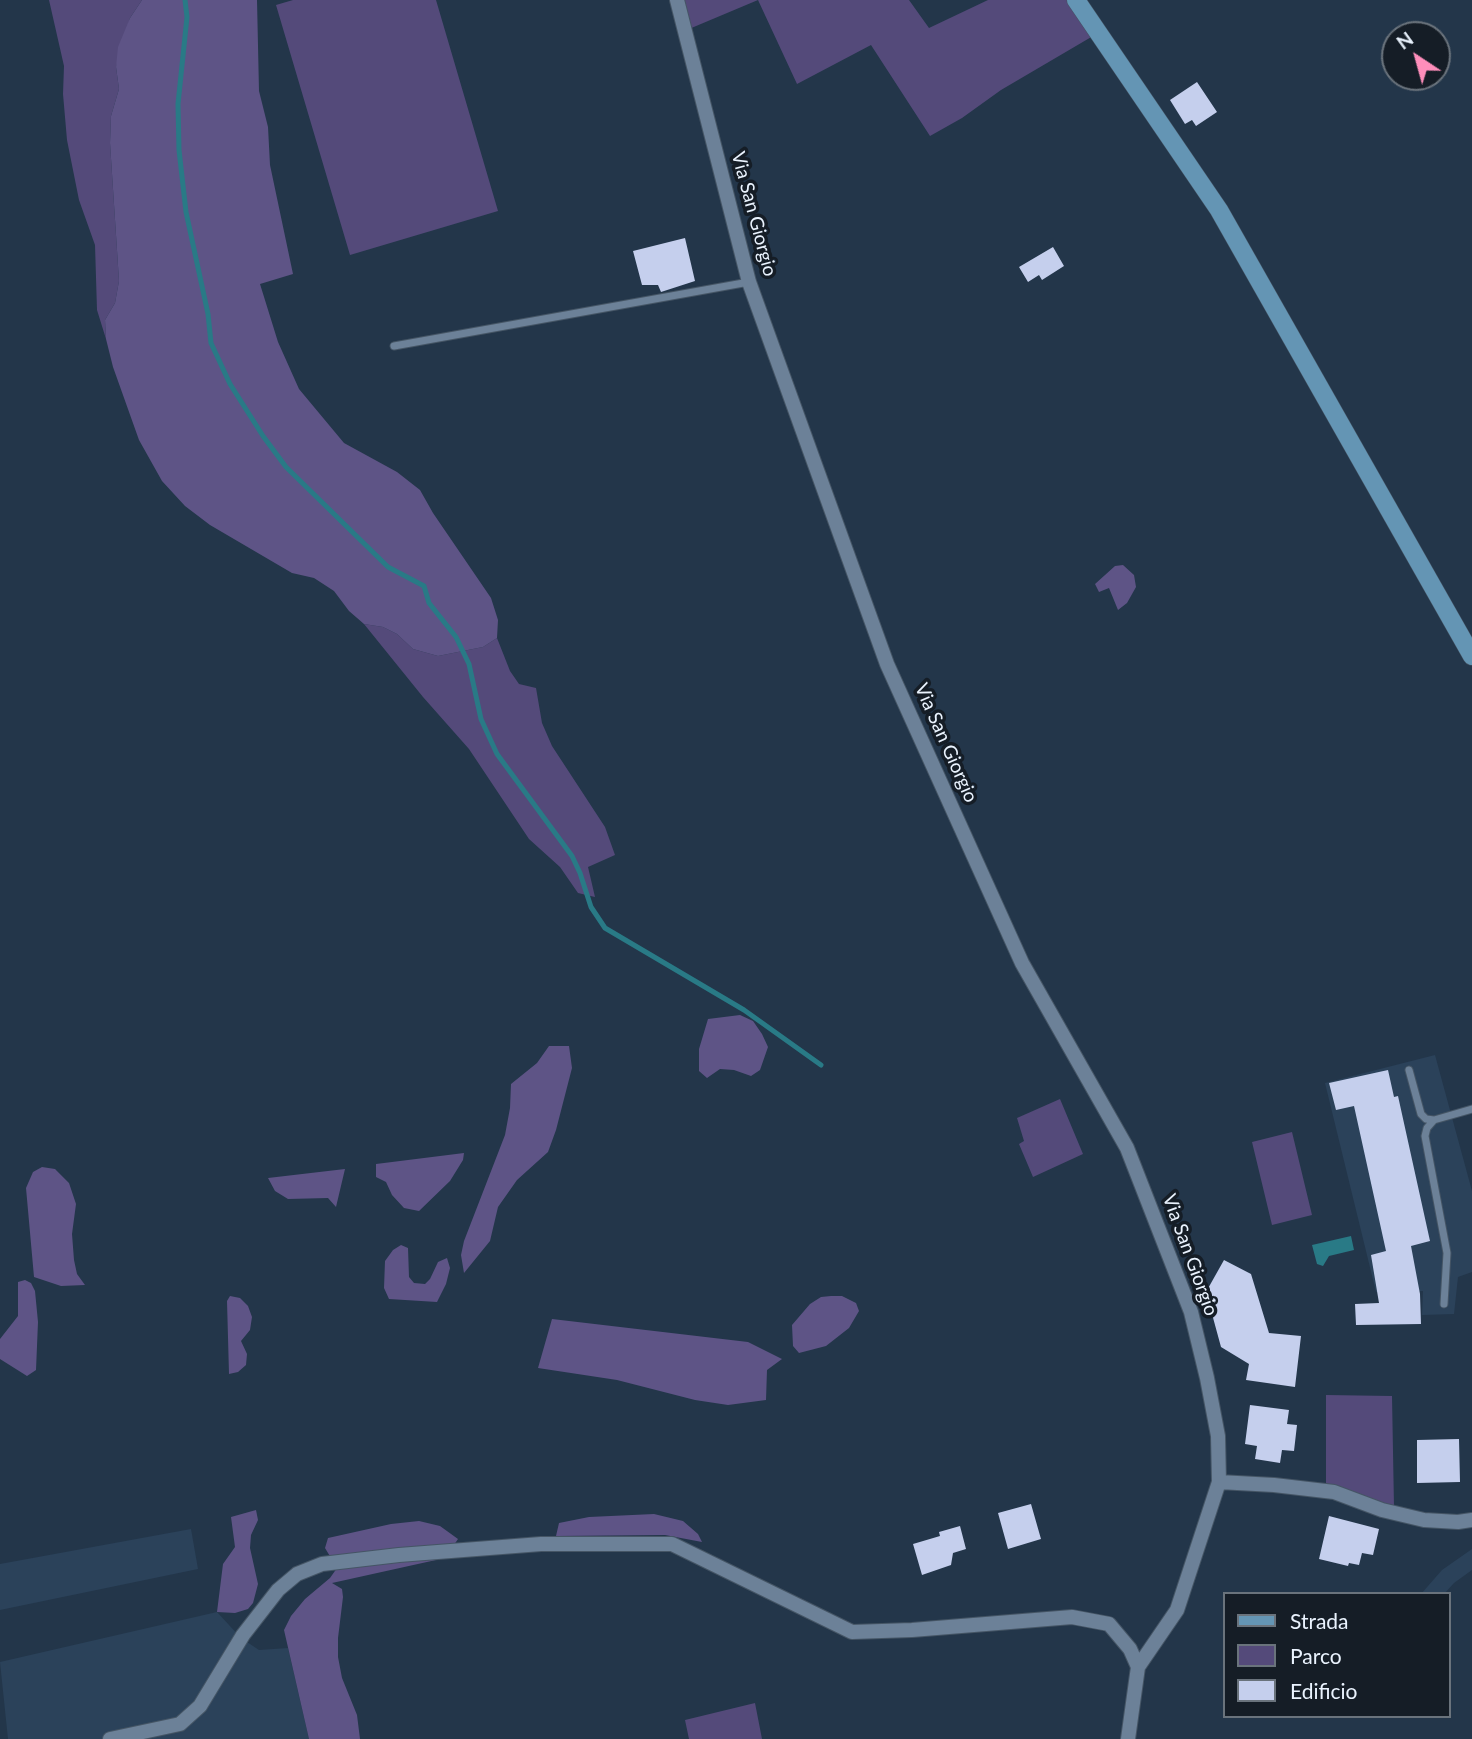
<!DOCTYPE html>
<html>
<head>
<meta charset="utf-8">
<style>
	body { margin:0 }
	#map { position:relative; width:1472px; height:1739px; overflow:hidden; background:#23364a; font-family:Lato,sans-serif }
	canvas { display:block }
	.legend { position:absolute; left:1223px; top:1592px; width:228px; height:126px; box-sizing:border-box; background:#151d26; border:2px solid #6a737c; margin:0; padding:9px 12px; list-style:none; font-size:21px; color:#eaf3fe }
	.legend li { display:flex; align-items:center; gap:14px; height:35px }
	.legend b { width:35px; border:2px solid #6a737c }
	.north { position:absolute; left:1381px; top:21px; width:70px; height:70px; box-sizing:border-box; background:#151d26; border:2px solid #6a737c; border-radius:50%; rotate:324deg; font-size:19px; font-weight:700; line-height:28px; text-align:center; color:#eaf3fe }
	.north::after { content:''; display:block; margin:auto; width:24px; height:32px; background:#fe8ebb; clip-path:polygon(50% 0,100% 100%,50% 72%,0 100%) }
</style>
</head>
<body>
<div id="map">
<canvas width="1472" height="1739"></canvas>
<ul class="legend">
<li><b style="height:9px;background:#6495b4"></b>Strada</li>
<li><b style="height:19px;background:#544a7a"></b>Parco</li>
<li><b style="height:19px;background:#c5cfed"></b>Edificio</li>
</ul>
<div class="north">N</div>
</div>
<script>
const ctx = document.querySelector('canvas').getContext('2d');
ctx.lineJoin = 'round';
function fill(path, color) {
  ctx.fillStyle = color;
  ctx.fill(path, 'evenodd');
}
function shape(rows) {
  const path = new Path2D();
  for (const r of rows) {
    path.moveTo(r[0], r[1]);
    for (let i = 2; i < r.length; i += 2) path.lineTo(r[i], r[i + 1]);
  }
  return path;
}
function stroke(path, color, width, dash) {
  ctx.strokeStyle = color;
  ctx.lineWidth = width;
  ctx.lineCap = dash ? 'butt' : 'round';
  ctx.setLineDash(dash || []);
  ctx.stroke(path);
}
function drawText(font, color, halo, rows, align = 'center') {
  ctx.font = font + ' Lato,sans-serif';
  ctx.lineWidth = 7;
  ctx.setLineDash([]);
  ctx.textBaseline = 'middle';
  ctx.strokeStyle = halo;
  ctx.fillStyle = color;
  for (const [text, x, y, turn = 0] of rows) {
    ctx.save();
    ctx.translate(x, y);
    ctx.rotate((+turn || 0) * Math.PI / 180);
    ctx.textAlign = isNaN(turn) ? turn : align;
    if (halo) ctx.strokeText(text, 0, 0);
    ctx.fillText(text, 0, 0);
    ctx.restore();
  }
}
fill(shape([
	[1435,1055,1472,1191,1472,1272,1458,1277,1454,1314,1422,1315,1423,1291,1376,1292,1325,1083],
	[191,1529,198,1569,0,1610,0,1564],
	[1472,1549,1472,1570,1454,1583,1444,1594,1421,1594,1442,1570],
	[217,1612,241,1638,259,1650,288,1648,309,1739,8,1739,0,1662]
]), '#2b425a');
fill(shape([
	[49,0,142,0,130,18,116,67,119,89,111,116,110,143,119,281,115,303,105,320,106,339,97,310,95,245,79,200,67,140,63,94,64,66],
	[293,0,436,0,498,211,350,255,276,5],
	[682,0,909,0,929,28,988,0,1068,0,1093,36,1001,90,962,118,930,136,871,45,797,84,758,0,689,29],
	[364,624,383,627,397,634,413,649,438,656,483,647,497,638,510,671,519,684,536,688,542,723,552,746,605,827,615,855,588,867,595,897,578,893,560,867,529,839,469,749,423,697],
	[1060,1099,1083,1154,1033,1177,1019,1144,1024,1141,1017,1118],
	[1292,1132,1312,1215,1272,1225,1252,1142],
	[1326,1395,1392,1396,1394,1507,1326,1484],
	[755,1703,762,1739,689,1739,685,1720]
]), '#544a7a');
fill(shape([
	[142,0,257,0,259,91,268,127,270,165,293,274,260,284,278,342,299,389,344,443,397,472,420,490,433,513,491,598,498,620,497,638,483,647,438,656,413,649,397,634,383,627,364,624,349,611,334,591,314,578,292,573,210,525,185,506,162,481,139,440,113,367,106,339,105,320,115,303,119,281,110,143,111,116,119,89,116,67,118,47,130,18],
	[1123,565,1134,575,1136,587,1127,603,1118,610,1109,588,1099,592,1095,584,1115,566],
	[740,1015,753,1021,762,1034,768,1047,760,1070,751,1076,734,1070,720,1069,707,1078,699,1071,699,1049,708,1019],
	[549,1046,569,1046,572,1068,556,1130,548,1152,517,1180,498,1207,490,1241,464,1273,461,1255,464,1241,505,1135,510,1108,511,1084,537,1063],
	[464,1153,463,1160,450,1181,419,1211,404,1208,392,1195,386,1182,376,1177,376,1164],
	[42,1167,55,1169,69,1183,76,1204,72,1234,74,1260,77,1274,85,1285,61,1286,34,1277,26,1188,33,1172],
	[345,1169,336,1207,328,1198,288,1199,275,1191,268,1178],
	[401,1245,408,1248,409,1277,414,1283,425,1284,430,1279,438,1262,447,1258,450,1268,446,1284,437,1302,389,1299,384,1288,385,1261,393,1250],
	[25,1280,31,1283,35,1291,38,1322,36,1370,27,1376,0,1359,0,1339,18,1316,18,1282],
	[230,1296,240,1298,248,1306,252,1317,250,1330,241,1341,247,1354,246,1365,238,1372,229,1374,227,1301],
	[831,1296,842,1296,856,1303,859,1311,849,1328,826,1346,799,1353,793,1346,792,1325,810,1304,821,1297],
	[552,1319,748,1342,782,1359,767,1370,766,1400,728,1405,695,1400,617,1380,538,1368],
	[256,1510,258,1520,251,1535,250,1548,258,1584,253,1603,248,1609,235,1613,217,1612,223,1564,235,1547,231,1517],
	[654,1514,683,1521,698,1534,702,1542,665,1535,556,1536,559,1523,589,1517],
	[419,1521,440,1526,458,1539,445,1558,332,1583,342,1589,343,1597,338,1638,338,1657,342,1678,357,1715,360,1739,309,1739,284,1630,291,1616,305,1599,330,1578,337,1568,325,1548,328,1538,391,1524]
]), '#5e5486');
fill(shape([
	[1351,1236,1354,1250,1329,1256,1323,1266,1317,1264,1312,1245]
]), '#297a86');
stroke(shape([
	[185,0,187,17,178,104,179,150,186,212,208,314,211,343,230,384,263,436,286,467,388,567,424,586,429,603,456,637,469,664,481,719,497,754,572,856,580,873,591,907,605,928,744,1010,821,1065]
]), '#297a86', 5);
fill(shape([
	[1197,82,1217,112,1196,126,1192,120,1185,124,1170,100],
	[685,238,695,281,661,292,658,285,642,285,633,251],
	[1053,247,1064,266,1042,280,1039,275,1028,282,1019,267],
	[1388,1070,1394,1097,1398,1096,1430,1241,1411,1246,1420,1294,1421,1324,1356,1325,1355,1304,1379,1303,1371,1255,1386,1251,1354,1106,1336,1110,1329,1083],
	[1224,1260,1251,1274,1269,1333,1301,1336,1295,1387,1246,1380,1249,1364,1221,1347,1206,1292],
	[1250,1405,1289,1410,1287,1424,1297,1425,1294,1451,1282,1450,1280,1463,1255,1459,1257,1446,1245,1444],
	[1459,1439,1460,1482,1417,1483,1417,1440],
	[1031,1504,1041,1539,1008,1549,998,1513],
	[1329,1516,1379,1529,1373,1555,1362,1553,1359,1565,1349,1563,1348,1566,1319,1559],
	[960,1526,966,1549,953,1553,951,1565,922,1575,913,1544,940,1536,939,1532]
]), '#c5cfed');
const lane = shape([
	[394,346,749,282],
	[1409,1070,1421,1114,1426,1119,1434,1120],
	[1444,1304,1447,1253,1425,1136,1427,1128,1434,1120,1472,1109]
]);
const street = shape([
	[677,0,749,282,887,664,1022,963,1127,1148,1191,1312,1207,1378,1218,1436,1219,1482,1177,1610,1138,1667],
	[1219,1482,1274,1485,1334,1492,1382,1510,1424,1520,1458,1522,1472,1520],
	[110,1739,180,1724,200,1706,243,1635,278,1590,297,1574,322,1564,399,1555,541,1544,672,1544,852,1632,912,1630,1072,1617,1109,1624,1130,1649,1138,1667,1128,1739]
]);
const secondary = shape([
	[1076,0,1219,210,1472,656]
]);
stroke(lane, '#455565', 9);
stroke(street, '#455565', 16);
stroke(secondary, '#455565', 19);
stroke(lane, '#6c8198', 7);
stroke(street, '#6c8198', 14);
stroke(secondary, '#6495b4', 18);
drawText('19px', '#eaf3fe', '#151d26', [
	["Via San Giorgio",754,214,75],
	["Via San Giorgio",946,743,66],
	["Via San Giorgio",1190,1255,70]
]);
</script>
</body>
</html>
